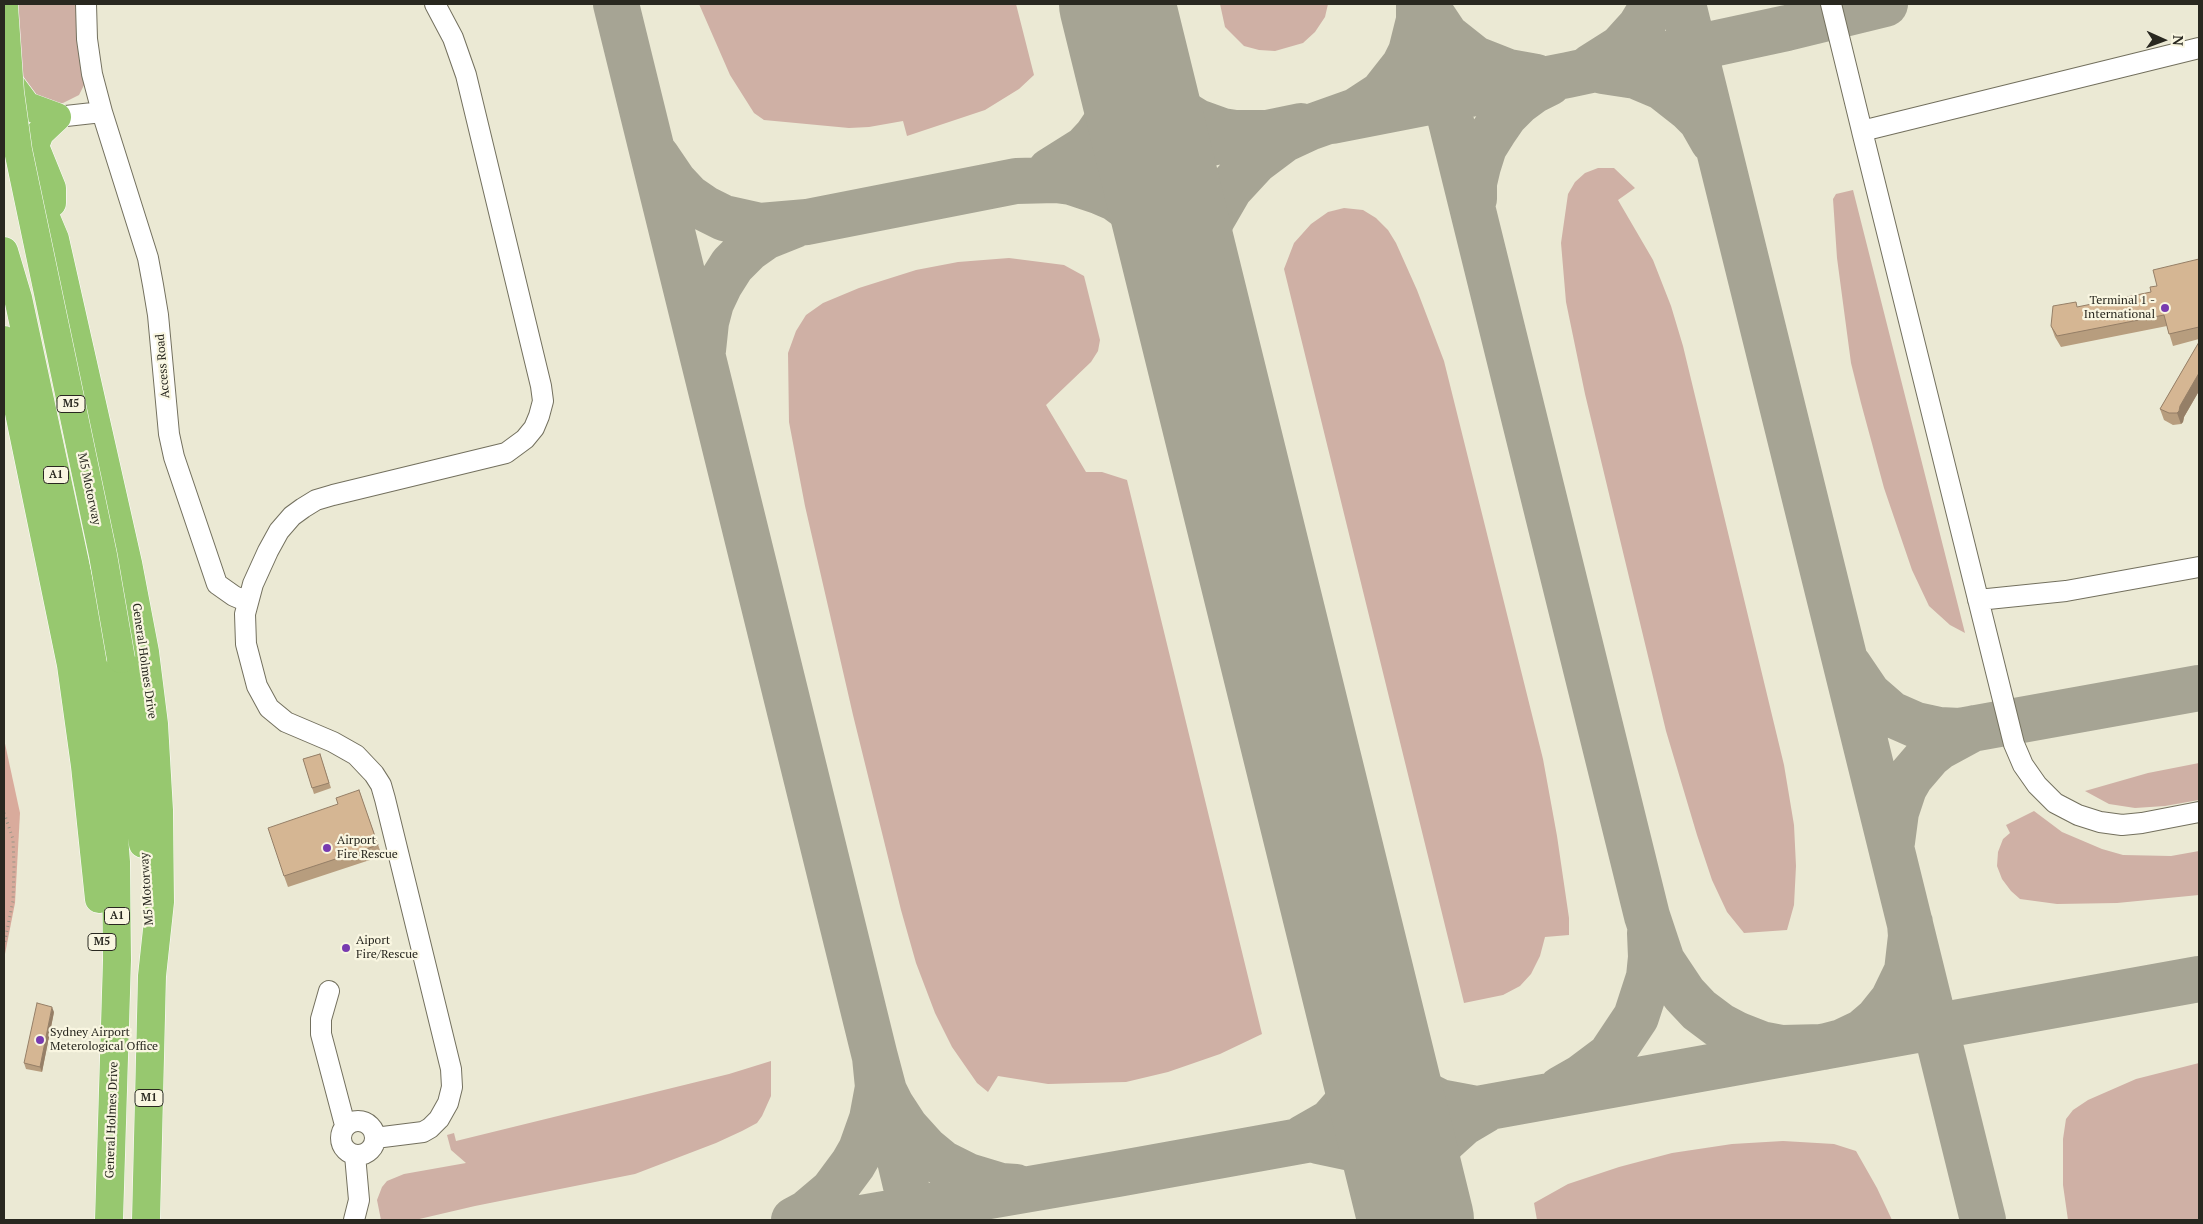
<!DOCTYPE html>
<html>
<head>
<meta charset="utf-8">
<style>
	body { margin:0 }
	#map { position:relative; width:2203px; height:1224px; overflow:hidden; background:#ebe9d4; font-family:"PT Serif",serif }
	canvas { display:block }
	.frame { position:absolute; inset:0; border:5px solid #292820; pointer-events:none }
	.north { position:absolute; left:2138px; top:15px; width:50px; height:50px; -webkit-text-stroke:4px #f9f6e1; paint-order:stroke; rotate:92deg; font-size:14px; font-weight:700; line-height:20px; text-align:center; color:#292820 }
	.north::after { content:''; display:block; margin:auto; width:18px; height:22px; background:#292820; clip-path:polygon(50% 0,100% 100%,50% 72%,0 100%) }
</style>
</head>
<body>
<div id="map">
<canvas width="2203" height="1224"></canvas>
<div class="frame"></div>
<div class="north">N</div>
</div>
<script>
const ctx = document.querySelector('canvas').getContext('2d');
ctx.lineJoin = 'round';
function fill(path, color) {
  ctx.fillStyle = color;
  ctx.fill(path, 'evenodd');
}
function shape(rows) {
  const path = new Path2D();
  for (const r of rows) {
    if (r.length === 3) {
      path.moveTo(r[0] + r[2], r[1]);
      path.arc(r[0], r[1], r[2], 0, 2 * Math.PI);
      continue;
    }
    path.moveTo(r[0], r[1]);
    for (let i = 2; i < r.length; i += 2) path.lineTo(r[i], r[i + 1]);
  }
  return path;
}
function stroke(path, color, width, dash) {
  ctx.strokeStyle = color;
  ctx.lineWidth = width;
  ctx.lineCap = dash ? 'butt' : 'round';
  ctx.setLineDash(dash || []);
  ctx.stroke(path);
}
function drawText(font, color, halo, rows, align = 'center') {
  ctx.font = font + ' "PT Serif",serif';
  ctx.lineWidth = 4.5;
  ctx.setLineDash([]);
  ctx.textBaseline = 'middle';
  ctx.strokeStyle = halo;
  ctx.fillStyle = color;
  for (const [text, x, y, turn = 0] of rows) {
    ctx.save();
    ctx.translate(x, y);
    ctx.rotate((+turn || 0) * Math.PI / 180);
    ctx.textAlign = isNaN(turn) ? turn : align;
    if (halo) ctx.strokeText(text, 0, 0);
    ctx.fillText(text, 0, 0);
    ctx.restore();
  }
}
fill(shape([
	[4,4,78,4,86,81,79,95,59,105,27,97],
	[699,4,1016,4,1034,75,1019,89,985,110,907,136,903,121,869,127,849,128,764,120,754,113,730,75],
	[1220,4,1328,4,1325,17,1315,32,1303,43,1275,51,1259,50,1244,46,1225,27],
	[1598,168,1614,168,1635,188,1618,200,1653,260,1671,306,1683,346,1784,765,1794,825,1796,866,1794,905,1787,930,1744,933,1727,912,1712,880,1697,835,1666,731,1585,394,1566,302,1561,243,1568,194,1575,182,1585,173],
	[1853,190,1965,633,1950,625,1929,606,1912,570,1884,488,1861,403,1851,363,1837,258,1833,199,1836,194],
	[1344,208,1363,210,1376,218,1388,230,1396,243,1417,290,1444,361,1543,759,1557,836,1569,918,1569,935,1545,937,1540,956,1531,974,1520,986,1503,995,1464,1003,1284,269,1294,243,1311,224,1328,212],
	[1009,258,1064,265,1084,276,1100,340,1098,351,1091,362,1046,405,1086,472,1102,472,1127,480,1262,1034,1220,1054,1168,1072,1126,1082,1048,1084,998,1076,988,1092,977,1083,952,1047,935,1013,916,963,901,910,853,715,805,506,789,422,788,353,796,331,806,315,823,303,859,288,916,270,958,262],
	[2199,763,2199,800,2165,806,2135,808,2109,804,2085,791,2148,773],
	[2034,811,2062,832,2102,849,2123,855,2171,856,2199,851,2199,895,2117,903,2057,904,2020,899,2011,891,2002,879,1997,866,1998,852,2003,839,2010,833,2006,825],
	[771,1061,771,1096,762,1116,757,1123,742,1131,716,1143,635,1174,475,1206,415,1220,381,1220,377,1200,382,1187,387,1181,404,1174,466,1163,451,1150,447,1135,454,1133,456,1141,729,1074],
	[2199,1063,2199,1220,2068,1220,2063,1185,2063,1139,2066,1119,2073,1110,2088,1100,2136,1079],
	[1783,1141,1834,1144,1856,1151,1877,1188,1892,1220,1537,1220,1534,1203,1568,1184,1619,1167,1672,1153,1732,1144]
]), '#cfb0a5');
fill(shape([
	[4,739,20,813,15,903,4,959]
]), '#d9ab9c');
stroke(shape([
	[616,4,875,1057],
	[1120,4,1135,63,1146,81,1174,108,1197,122,1222,131,1235,133,1267,133,1301,126],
	[1422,4,1647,916,1662,961,1684,994,1699,1010,1719,1025,1738,1035,1761,1044,1782,1048,1823,1047,1842,1042,1863,1032,1877,1020,1893,1000,1907,971,1911,936,1910,923],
	[1683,4,1983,1220],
	[1426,6,1446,36,1475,59,1508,72,1536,77],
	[1591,67,1621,48,1640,27,1654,4],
	[1603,71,1636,76,1662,87,1690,109,1701,120,1713,141],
	[1332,121,1568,75,1787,28,1885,4],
	[657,157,674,182,688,197,704,208,724,218,760,226,807,222,1016,181,1056,180,1071,182,1101,192,1115,198,1145,220,1158,232,1172,252,1178,264,1184,283,1209,385],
	[1050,171,1085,149,1097,136,1114,111,1126,71,1126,50,1123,36],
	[1051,174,1242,137],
	[1474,199,1474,183,1478,166,1484,147,1494,131,1505,115,1518,102,1533,91,1549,83],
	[1195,306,1199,258,1204,238,1212,219,1230,188,1255,161,1283,140,1311,127,1356,111,1382,94,1404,66,1411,52,1419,20,1419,4],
	[703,350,706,322,711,303,720,284,732,265,748,249,765,237,795,225],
	[1849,666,1868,694,1891,714,1916,725,1939,730,1960,731,2199,688],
	[1892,842,1896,812,1904,788,1911,776,1929,755,1939,747,1974,728],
	[1337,887,1373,1037,1378,1047,1400,1078,1412,1088,1440,1102,1472,1108],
	[1561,1089,1582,1077,1610,1056,1636,1017,1649,977,1651,957,1650,933],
	[888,1110,910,1203,913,1220],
	[1303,1138,1331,1122,1352,1098,1360,1084,1365,1069,1370,1045,1364,1020],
	[1318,1141,1356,1149,1384,1165,1402,1186,1414,1220],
	[794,1220,807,1213,833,1191,853,1164,861,1150,872,1119,878,1087,875,1057,884,1091,891,1105,906,1128,925,1149,942,1163,968,1176,1001,1186,1016,1187],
	[850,1220,1117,1174,2199,979],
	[1420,1220,1419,1196,1422,1184,1427,1167,1436,1151,1443,1141,1463,1123,1485,1110]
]), '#a6a494', 46);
stroke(shape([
	[1117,4,1416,1220]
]), '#a6a494', 116);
const minor = shape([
	[86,4,87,39,92,74,102,112,148,258,153,285,158,315,169,434,174,457,217,584,234,596,248,602],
	[1831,4,1862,131,2199,48],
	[57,117,102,112],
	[1862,131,2014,744,2023,765,2037,785,2055,803,2078,815,2100,822,2122,825,2142,823,2199,812],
	[1978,600,2066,591,2199,567],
	[329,991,321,1019,321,1034,345,1125],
	[358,1138,17],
	[375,1138,423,1132,430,1128,439,1119,448,1103,452,1087,451,1069,385,799,381,785,374,774,356,755,333,742,286,722,269,708,257,686,246,644,245,614,253,584,268,551,279,531,292,516,303,508,316,500,333,495,506,453,525,439,534,428,539,416,543,401,541,386,466,75,453,38,435,4],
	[354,1220,359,1200,355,1155]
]);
const highway = shape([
	[4,75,27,106,57,117],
	[32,184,55,239,128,563,145,652,154,724,159,810,160,902,152,976,146,1220],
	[52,203,52,188,35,146,40,133,57,117],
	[4,251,18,298,86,614,109,771,116,862,117,960,109,1220],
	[4,340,71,665,85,766,99,899],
	[121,659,143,844]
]);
stroke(minor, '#73705e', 22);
stroke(highway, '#fff', 29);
stroke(shape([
	[4,813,13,839,14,867,13,901,4,945]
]), '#979586', 3, [1, 4]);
stroke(minor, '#fff', 20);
stroke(highway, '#97c86f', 28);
const highwayBridge = shape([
	[4,6,10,92,18,150,103,555,121,659]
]);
stroke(highwayBridge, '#fff', 29, []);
stroke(highwayBridge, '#97c86f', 28);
fill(shape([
	[2199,259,2199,339,2173,346,2167,326,2061,347,2055,337,2051,326,2078,307,2151,292,2157,286],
	[2199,342,2199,391,2184,417,2183,422,2181,424,2173,425,2164,420,2160,409],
	[320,754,331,788,314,794,303,759],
	[359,790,382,856,288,887,284,876],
	[54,1012,42,1072,26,1069,24,1063]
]), '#b79d7e');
fill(shape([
	[2199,373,2199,391,2184,417,2183,422,2181,424,2177,413,2180,406],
	[52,1007,54,1012,42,1072,40,1067]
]), '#957f67');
const building = shape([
	[2199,259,2199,327,2169,334,2164,315,2057,336,2051,326,2053,306,2076,302,2077,307,2151,292,2150,287,2157,286,2153,270,2199,259],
	[2199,342,2199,373,2180,406,2179,411,2177,413,2169,413,2160,409,2199,342],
	[320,754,329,783,312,788,303,759,320,754],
	[359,790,378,845,284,876,268,828,338,804,336,798,359,790],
	[37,1003,52,1007,40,1067,24,1063,37,1003]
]);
fill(building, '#d5b693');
stroke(building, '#957f67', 1);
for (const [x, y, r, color] of [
	[2165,308,5,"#783bb0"],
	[327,848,5,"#783bb0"],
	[346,948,5,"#783bb0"],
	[40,1040,5,"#783bb0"]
]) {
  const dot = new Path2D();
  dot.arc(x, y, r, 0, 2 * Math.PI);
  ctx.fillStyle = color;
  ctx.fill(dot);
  stroke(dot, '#f9f6e1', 2);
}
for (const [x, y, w] of [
	[71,404,28],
	[56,475,25],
	[117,916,25],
	[102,942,28],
	[149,1098,28]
]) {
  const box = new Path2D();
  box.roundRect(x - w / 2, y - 8.5, w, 17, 4);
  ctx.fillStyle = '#f9f6e1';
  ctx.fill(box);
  stroke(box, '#292820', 1);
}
drawText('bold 11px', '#292820', null, [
	["M5",71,404],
	["A1",56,475],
	["A1",117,916],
	["M5",102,942],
	["M1",149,1098]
]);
drawText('12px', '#292820', '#f9f6e1', [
	["Terminal 1 -",2155,301,"right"],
	["International",2155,315,"right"],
	["Airport",337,841],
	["Fire Rescue",337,855],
	["Aiport",356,941],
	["Fire/Rescue",356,955],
	["Sydney Airport",50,1033],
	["Meterological Office",50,1047]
], 'left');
drawText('12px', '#292820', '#f9f6e1', [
	["Access Road",163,366,-95],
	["M5 Motorway",89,489,78],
	["General Holmes Drive",144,661,82],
	["M5 Motorway",147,889,-94],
	["General Holmes Drive",112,1120,-88]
]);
</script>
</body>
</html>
